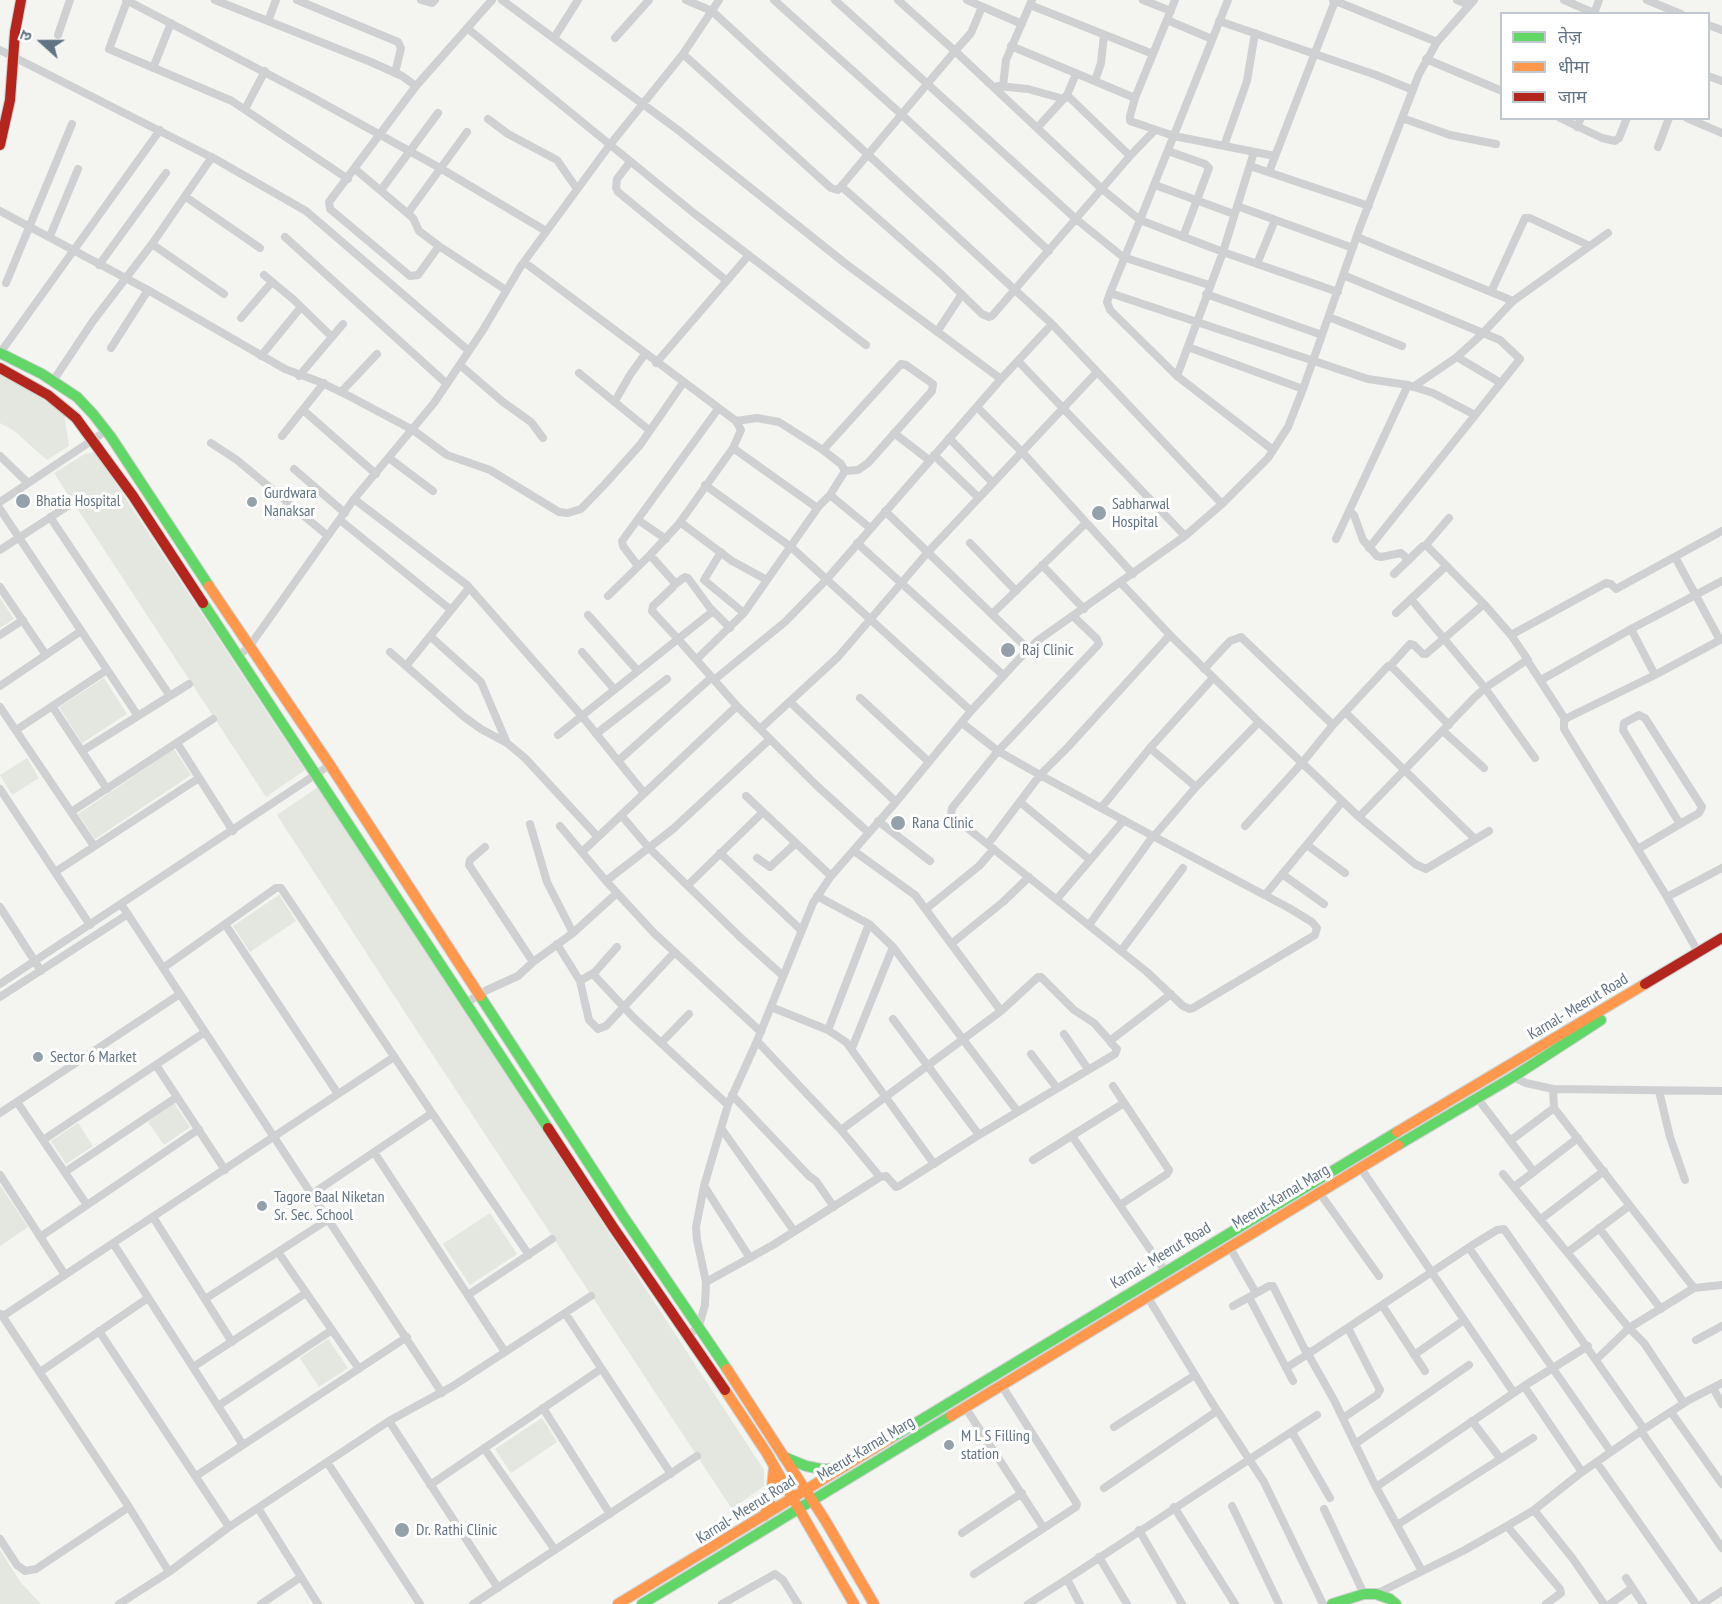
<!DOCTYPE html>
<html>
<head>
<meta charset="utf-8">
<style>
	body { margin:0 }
	#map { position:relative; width:1722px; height:1604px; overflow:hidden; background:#f4f4f1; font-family:"PT Sans Narrow","Noto Sans Devanagari",sans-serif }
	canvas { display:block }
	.legend { position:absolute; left:1500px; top:12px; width:210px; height:108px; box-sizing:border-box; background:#fff; border:2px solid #c0c7ce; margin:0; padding:8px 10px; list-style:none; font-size:18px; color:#617384 }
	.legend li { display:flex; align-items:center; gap:12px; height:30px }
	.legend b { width:30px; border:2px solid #c0c7ce }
	.north { position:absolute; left:12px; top:12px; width:60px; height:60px; -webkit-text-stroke:4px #fff; paint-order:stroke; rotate:291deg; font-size:16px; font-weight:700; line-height:24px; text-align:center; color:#617384 }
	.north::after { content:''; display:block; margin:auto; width:21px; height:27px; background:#617384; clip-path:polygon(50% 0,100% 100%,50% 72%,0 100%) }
</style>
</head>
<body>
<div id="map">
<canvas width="1722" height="1604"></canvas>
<ul class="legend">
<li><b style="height:8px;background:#63d668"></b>तेज़</li>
<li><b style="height:8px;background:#ff974d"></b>धीमा</li>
<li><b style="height:8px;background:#b3261e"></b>जाम</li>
</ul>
<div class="north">उ</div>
</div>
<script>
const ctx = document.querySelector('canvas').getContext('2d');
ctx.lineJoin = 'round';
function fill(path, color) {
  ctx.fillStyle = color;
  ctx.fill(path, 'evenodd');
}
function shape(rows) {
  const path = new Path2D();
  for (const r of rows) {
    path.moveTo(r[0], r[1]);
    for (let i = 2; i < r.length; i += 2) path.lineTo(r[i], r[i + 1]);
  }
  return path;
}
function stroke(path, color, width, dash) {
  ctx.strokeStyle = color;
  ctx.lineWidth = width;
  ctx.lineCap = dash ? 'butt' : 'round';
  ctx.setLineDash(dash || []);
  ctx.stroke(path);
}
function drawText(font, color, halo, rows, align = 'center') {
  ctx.font = font + ' "PT Sans Narrow",sans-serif';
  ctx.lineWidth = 6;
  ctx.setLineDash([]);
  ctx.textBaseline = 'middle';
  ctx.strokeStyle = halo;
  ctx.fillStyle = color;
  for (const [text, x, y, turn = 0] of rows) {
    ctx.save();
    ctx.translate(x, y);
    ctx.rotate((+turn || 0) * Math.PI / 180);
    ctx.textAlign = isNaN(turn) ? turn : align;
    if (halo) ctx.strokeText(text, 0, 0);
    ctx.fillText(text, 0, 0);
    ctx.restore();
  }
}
fill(shape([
	[0,375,26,388,64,414,69,446,47,460,13,430,0,423],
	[95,452,305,770,266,797,54,473,85,454],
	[0,598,14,619,0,628],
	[104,678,127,714,82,743,59,707],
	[174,749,191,775,95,839,78,814],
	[27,758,39,778,12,795,0,775],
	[318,787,764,1470,764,1486,732,1509,419,1034,277,815],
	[279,895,296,921,250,952,233,926],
	[174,1103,190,1127,164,1145,148,1122],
	[78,1123,93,1146,66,1164,51,1141],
	[0,1185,28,1227,0,1246],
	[490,1213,517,1254,470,1285,443,1244],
	[328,1339,348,1368,319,1387,300,1358],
	[542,1418,557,1442,511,1473,495,1449],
	[0,1550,21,1583,41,1604,0,1604]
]), '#e3e7df');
const fast = shape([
	[0,353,42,374,77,397,93,414,111,437,209,586],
	[203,603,548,1128],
	[480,996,623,1216,727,1369],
	[1398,1145,1513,1077,1601,1020],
	[891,1438,1397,1132],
	[784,1457,806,1466,821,1469,840,1469],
	[642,1604,951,1416],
	[1332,1604,1364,1594,1376,1594,1390,1599,1396,1604]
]);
const slow = shape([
	[209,586,330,765,480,996],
	[1397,1132,1645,984],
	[727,1369,825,1520,874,1604],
	[725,1390,766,1452,854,1604],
	[951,1416,1398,1145],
	[764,1516,771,1498,774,1467],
	[618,1604,891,1438]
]);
const jam = shape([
	[0,145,10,100,15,32,21,0],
	[0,368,48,395,76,418,133,496,203,603],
	[1645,984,1722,938],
	[548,1128,613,1227,725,1390]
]);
stroke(fast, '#cfd1d1', 12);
stroke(slow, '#cfd1d1', 12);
stroke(jam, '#cfd1d1', 12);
stroke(shape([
	[126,0,310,96,440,168,546,231],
	[215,0,371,62,402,76,416,86],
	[297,0,398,42,401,48,395,73],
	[421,0,432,3,435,0],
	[502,0,678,130,846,264,1001,379,826,580,785,622,714,680],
	[686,0,712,11,1052,324,1001,379],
	[774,0,901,114,1049,251],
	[835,0,1076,219,1123,257,1209,285],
	[967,0,1022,24],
	[1143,0,1171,11],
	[1175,0,1135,98,1130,116,1130,121,1174,136,1275,156],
	[1228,0,1140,220,1223,252,1338,292],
	[1333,0,1437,42],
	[1457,0,1469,5],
	[1564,0,1594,13],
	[1647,0,1681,14],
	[127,1,109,49,232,101,348,179],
	[1030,5,1153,54],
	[982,7,971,33,955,51,1102,189,1140,220,1110,293,1107,302,1110,310,1177,376,1273,450],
	[1594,14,1599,0],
	[1167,20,1212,39],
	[268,21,276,0],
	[1219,21,1376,75,1413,90],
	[1708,25,1722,30],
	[467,28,695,214,866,345],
	[58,35,70,0],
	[554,38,578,0],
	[615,38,649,0],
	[1011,46,1135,98],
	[0,50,217,160,306,211,469,351],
	[683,54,831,188,838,190,955,51,898,0],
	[1426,59,1502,91],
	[153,68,171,23],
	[1708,76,1722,81],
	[1095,81,1101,63,1104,35],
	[998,86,1028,89,1064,99],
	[1003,86,1006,60,1032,0],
	[245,109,265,71],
	[1402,118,1450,135,1496,144],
	[1560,118,1602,138,1615,141,1619,138,1627,118],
	[1687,118,1722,133],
	[488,119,508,134,557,160,577,189],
	[1577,127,1581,118],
	[1037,128,1067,95,1076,74],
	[1224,146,1247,81,1255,33],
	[1658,147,1669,118],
	[1168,151,1205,164,1209,168,1183,237],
	[1130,156,1154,131],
	[630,162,617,179,616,188,618,192,727,281],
	[1250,166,1369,206],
	[355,169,413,218,419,231,439,246,506,290],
	[1269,172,1335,1],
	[1155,185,1234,214],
	[842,187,942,275,982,314,989,317,992,316,1130,156,1067,95],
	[381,190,438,113],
	[186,197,260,248],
	[1237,206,1353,248],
	[0,211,148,290,285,369,320,382,349,396,413,430,447,455,490,470,559,512,568,513,581,509,605,484,640,445,683,383],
	[408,213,467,132],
	[50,236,78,169],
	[285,237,447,384],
	[1357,237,1513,301],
	[152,244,224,294],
	[439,246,418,275,410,276,330,209,329,202,416,86,492,0],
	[524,262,736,421,741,430,733,448,678,525,650,555,608,596],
	[1257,264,1275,220],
	[99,265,166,173],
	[264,275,294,300,332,337],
	[1343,275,1500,340,1520,359,1369,548],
	[6,283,72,124],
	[1491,292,1525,218,1530,218,1590,246],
	[1110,293,1368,379,1408,385,1433,393,1475,415],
	[1206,294,1322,335],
	[1329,317,1402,346],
	[241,318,272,282],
	[1052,324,1222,504],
	[937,332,962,294],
	[1188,347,1303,389],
	[111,348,148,290],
	[0,353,160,130],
	[261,356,301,307],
	[1457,357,1501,383],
	[1018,361,1185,536],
	[656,363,749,255],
	[460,365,503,402,531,422,543,438],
	[1097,372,1022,452,1133,574],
	[579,373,649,430],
	[299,376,343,324],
	[1177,376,1223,252,1254,152],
	[53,381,93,321,152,244,212,157],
	[1413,387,1457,357,1482,334,1513,301,1608,233],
	[341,392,377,354],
	[615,401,630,375,645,354],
	[303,410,376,474],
	[894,433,929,460],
	[282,436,324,383],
	[949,438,992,482],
	[211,443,237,460,328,536],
	[733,448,816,507,819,506,830,495,845,471,841,464,823,450,779,422,757,418,736,421],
	[823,450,901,364,906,365,933,384,932,391,868,463,858,470,845,471],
	[934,455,978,497],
	[0,456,28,483],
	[389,458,433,491],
	[294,469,345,513],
	[705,485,791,547,971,711],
	[830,495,870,528],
	[354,499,467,585,581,715,644,793],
	[0,502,106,431],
	[0,509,138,716],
	[885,511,1028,649],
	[1349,511,1354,515,1363,540,1377,556,1381,557,1401,553,1409,560],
	[50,517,170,696],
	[340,520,451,610],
	[638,520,666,539],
	[680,522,732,561,767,580,819,506],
	[1336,539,1408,385],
	[857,543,1003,675],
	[970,543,1016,591],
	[1425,546,1449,518],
	[0,550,71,504],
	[721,552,704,580,744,613],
	[1675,557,1720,640],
	[1042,565,1084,609],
	[638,566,623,546,622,541,718,409],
	[1394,574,1423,546,1427,546,1484,604,1511,635,1528,660],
	[1121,583,1170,635,1259,722,1196,787],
	[674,585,685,577,688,578,710,608,730,628],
	[0,587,46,655],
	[1411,599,1485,688,1535,758],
	[713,611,678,639,737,706,816,785,869,833],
	[1396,613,1446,566],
	[992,614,1086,523],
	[588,615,637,670],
	[1631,629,1655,675],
	[0,635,23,620],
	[1511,635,1606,583,1611,584,1616,589,1722,531],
	[430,636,481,682,507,743],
	[390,652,463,716,481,729,507,743,525,758,598,837],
	[582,652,614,689],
	[238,656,249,647,354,499,434,403,483,330,521,266,609,146,683,54,719,0],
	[697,659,744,613,767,580],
	[406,666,469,588],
	[1390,666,1410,644,1414,645,1423,654,1426,654,1484,604],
	[1204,669,1230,641,1241,637,1333,725],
	[1541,680,1631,629,1722,581],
	[0,686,81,631],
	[860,698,929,762],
	[790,702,896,802],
	[52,706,107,789],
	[0,707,94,846],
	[1345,712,1475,839],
	[1567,718,1564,721,1564,729,1667,897,1698,952],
	[1259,722,1359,817,1475,697,1485,688,1527,660,1563,716,1567,718,1655,675,1722,639],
	[962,723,998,751,1099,644,1097,639,1073,616],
	[760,729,838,657,928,552,1022,452,977,407],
	[16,730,107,670],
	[1443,731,1484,768],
	[596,734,667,679],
	[558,735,678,639,652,611,653,606,673,587,675,583,650,555],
	[177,743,233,831],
	[1150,748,1213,678],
	[82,751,189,684],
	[618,761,712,677],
	[0,789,90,925],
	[746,796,831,876],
	[1020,802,1090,860],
	[1101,808,1150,748,1196,787,1154,836],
	[71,812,213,719],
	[621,815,649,848,740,937,782,975],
	[1359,817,1415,864,1426,869,1489,831],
	[878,821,930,861],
	[530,824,547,882,573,933],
	[560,826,606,881,654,933,761,1032],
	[1245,826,1302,763,1333,725,1388,666,1392,667,1449,725],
	[1153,836,1040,775,1068,747,1170,635],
	[988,844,1040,775,998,751,952,808,951,815,1147,972,1183,1006,1190,1009,1193,1008,1315,935,1317,928,1312,922,1289,908,1153,836,1089,925],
	[1307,845,1345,873],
	[485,847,470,860,469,865,533,962],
	[1638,849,1680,824,1699,813,1702,807,1645,718,1639,715,1624,723,1623,730,1680,824],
	[582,852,737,706],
	[720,853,801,930],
	[757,858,770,867,796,843],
	[55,872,199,778],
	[1282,874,1324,904],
	[606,881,673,829,770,739],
	[688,885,763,812],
	[1265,895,1342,802],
	[817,896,869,924,893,947,852,1048],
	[1667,897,1722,868],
	[1057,899,1124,820],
	[121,904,442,1393],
	[0,907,41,971],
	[926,909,979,866,994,849],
	[225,924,338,1094],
	[557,944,580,981,589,1020,598,1029,606,1026,674,953],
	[951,944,1003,902,1029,877],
	[893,947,1018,1112],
	[1121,951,1183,868],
	[163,968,276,888,281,888,432,1113,529,1255],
	[593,974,634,1018,728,1105],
	[580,981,595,972,617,947],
	[0,984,330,765],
	[0,997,128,914],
	[466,1003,487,990,518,976,533,962,573,933,617,893],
	[771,1007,828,1030,846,1042,934,1164],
	[1001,1011,1038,977,1041,977,1074,1010,1094,1023,1110,1041],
	[893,1019,979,1135],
	[828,1030,869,924],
	[1064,1034,1088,1069],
	[757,1041,841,1130,880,1177],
	[661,1043,689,1014],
	[1031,1054,1057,1088],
	[156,1065,225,1170],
	[1513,1077,1526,1083,1553,1089,1722,1091],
	[1113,1086,1169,1170,1167,1174,1120,1205],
	[1553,1089,1554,1108,1694,1288],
	[1659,1091,1670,1137,1685,1180],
	[732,1095,809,1176,816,1181,834,1207],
	[1478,1099,1534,1172],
	[17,1102,87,1205],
	[0,1113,180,994],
	[721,1128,794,1231],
	[841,1130,1001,1011,915,895,854,851],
	[1072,1136,1165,1271],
	[43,1140,205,1032],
	[1510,1141,1554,1108],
	[374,1152,505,1352],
	[1033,1160,1124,1103],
	[1360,1167,1514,1393],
	[65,1172,177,1097],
	[1503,1174,1629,1328,1644,1343,1684,1403],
	[0,1175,65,1275],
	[704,1186,750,1258],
	[1514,1187,1578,1138],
	[1319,1192,1379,1276],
	[312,1194,432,1113],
	[153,1217,232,1342],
	[1541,1219,1604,1171],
	[1599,1228,1661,1309],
	[40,1237,199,1129],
	[113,1243,243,1445],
	[1229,1246,1256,1293],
	[1469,1248,1611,1452],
	[278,1252,359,1369],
	[1568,1252,1629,1206],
	[706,1282,773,1245,880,1177,886,1176,896,1187,899,1186,979,1135,1115,1054,1117,1049,1111,1043,1111,1040,1171,994],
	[468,1295,552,1239],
	[1147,1296,1211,1401,1264,1482,1323,1604],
	[1249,1297,1293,1381],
	[205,1299,329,1219],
	[1382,1305,1425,1371],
	[1233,1306,1269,1286,1273,1286,1305,1350,1311,1352,1471,1246,1497,1230,1504,1229,1644,1429],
	[565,1313,671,1474],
	[1,1314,129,1507,169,1572],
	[3,1316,394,1057],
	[99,1331,229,1527],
	[689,1335,699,1326,705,1305,706,1282,697,1240,696,1227,704,1186,721,1128,728,1105,757,1041,813,903,831,876,896,802,971,711,1018,660,1037,641,1185,536,1222,504,1268,458,1288,427,1303,389,1360,227,1419,74,1437,42,1474,0],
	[1696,1340,1722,1326],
	[1308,1354,1334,1400,1376,1487,1422,1571],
	[1414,1355,1464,1320],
	[1597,1359,1629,1328,1694,1288,1722,1285],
	[193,1367,306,1293],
	[1286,1368,1311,1352],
	[40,1372,148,1298],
	[1524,1386,1582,1472],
	[1713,1388,1722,1404],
	[218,1406,332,1330],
	[965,1407,1043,1527],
	[543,1408,610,1514],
	[1671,1412,1722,1484],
	[1343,1418,1377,1395,1380,1390,1348,1328],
	[389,1421,498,1588],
	[1472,1421,1500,1458],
	[1114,1427,1195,1375],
	[1641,1431,1722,1548],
	[1292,1432,1330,1498],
	[1355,1444,1469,1365],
	[484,1448,555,1550],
	[327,1462,420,1604],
	[1597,1463,1696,1604],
	[196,1476,407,1337],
	[430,1485,601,1369],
	[1376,1487,1524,1386,1588,1346],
	[1104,1488,1217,1411],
	[1232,1506,1279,1604],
	[1174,1507,1235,1604],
	[258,1508,318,1604],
	[1324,1509,1364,1594],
	[1534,1510,1573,1559,1604,1604],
	[1397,1525,1533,1438],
	[1507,1526,1560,1589,1561,1593,1546,1604],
	[1139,1530,1182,1604],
	[962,1533,1022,1493],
	[0,1539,17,1565,25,1571,36,1569,129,1507],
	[1099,1557,1127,1604],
	[974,1574,1076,1507,1077,1504,1002,1386],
	[1626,1578,1643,1604],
	[1067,1579,1317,1415],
	[1376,1594,1463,1551,1507,1526,1534,1510,1578,1475,1641,1431,1689,1400,1722,1383],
	[119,1604,169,1572,229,1527,389,1421,453,1386,591,1296],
	[261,1604,301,1577],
	[473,1604,697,1456],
	[722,1604,775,1574,783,1580,798,1604],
	[1028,1604,1067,1579,1080,1604],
	[1610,1604,1632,1588],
	[1702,1604,1722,1591]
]), '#cfd0d1', 8);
stroke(fast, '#63d668', 10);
stroke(slow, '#ff974d', 10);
stroke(jam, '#b3261e', 10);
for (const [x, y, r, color] of [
	[23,501,8,"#94a0aa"],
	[252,502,6,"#94a0aa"],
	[1099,513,8,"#94a0aa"],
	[1008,650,8,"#94a0aa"],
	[898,823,8,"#94a0aa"],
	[38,1057,6,"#94a0aa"],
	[262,1206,6,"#94a0aa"],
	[949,1445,6,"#94a0aa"],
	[402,1530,8,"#94a0aa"]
]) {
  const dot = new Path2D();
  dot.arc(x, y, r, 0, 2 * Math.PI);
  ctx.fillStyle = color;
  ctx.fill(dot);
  stroke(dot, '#fff', 2);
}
drawText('16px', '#617384', '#fff', [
	["Gurdwara",264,493],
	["Nanaksar",264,511],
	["Bhatia Hospital",36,501],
	["Sabharwal",1112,504],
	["Hospital",1112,522],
	["Raj Clinic",1022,650],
	["Rana Clinic",912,823],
	["Sector 6 Market",50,1057],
	["Tagore Baal Niketan",274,1197],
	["Sr. Sec. School",274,1215],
	["M L S Filling",961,1436],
	["station",961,1454],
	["Dr. Rathi Clinic",416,1530]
], 'left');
drawText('16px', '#617384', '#fff', [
	["Karnal- Meerut Road",1578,1007,-31],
	["Meerut-Karnal Marg",1281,1197,-31],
	["Karnal- Meerut Road",1161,1256,-31],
	["Meerut-Karnal Marg",866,1449,-31],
	["Karnal- Meerut Road",746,1510,-32]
]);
</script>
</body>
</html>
